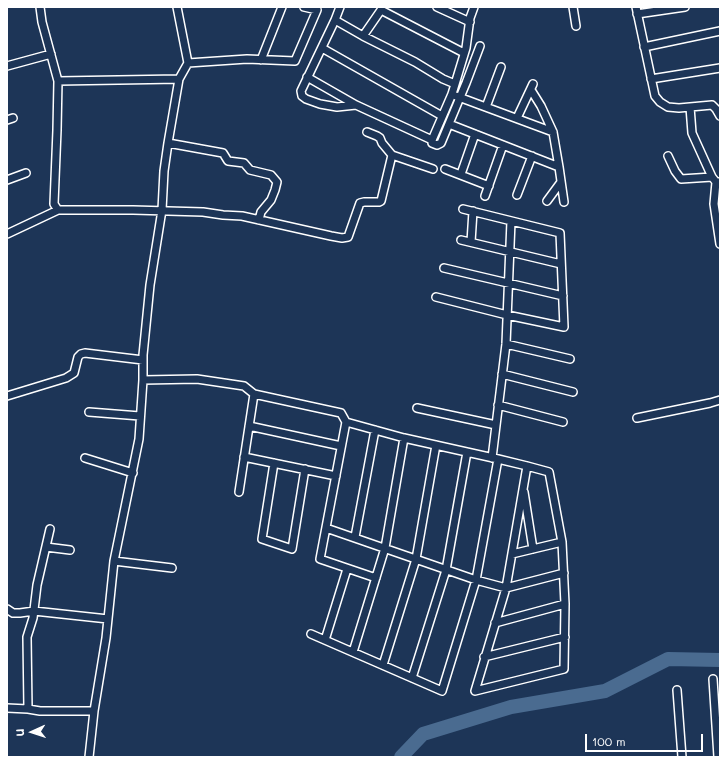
<!DOCTYPE html>
<html>
<head>
<meta charset="utf-8">
<style>
	body { margin:0 }
	#map { position:relative; width:727px; height:764px; overflow:hidden; background:#1d3557; font-family:Mali,sans-serif }
	canvas { display:block }
	.frame { position:absolute; inset:0; border:8px solid #fff; pointer-events:none }
	.north { position:absolute; left:12px; top:712px; width:40px; height:40px; -webkit-text-stroke:3px #1d3557; paint-order:stroke; rotate:267deg; font-size:11px; font-weight:700; line-height:16px; text-align:center; color:#fff }
	.north::after { content:''; display:block; margin:auto; width:14px; height:18px; background:#fff; clip-path:polygon(50% 0,100% 100%,50% 72%,0 100%) }
	.scale { position:absolute; left:585px; top:734px; width:118px; height:18px; box-sizing:border-box; border:2px solid #fff; border-top:0; padding-left:5px; font-size:12px; line-height:14px; white-space:nowrap; color:#fff; -webkit-text-stroke:3px #1d3557; paint-order:stroke }
</style>
</head>
<body>
<div id="map">
<canvas width="727" height="764"></canvas>
<div class="frame"></div>
<div class="north">U</div>
<div class="scale">100 m</div>
</div>
<script>
const ctx = document.querySelector('canvas').getContext('2d');
ctx.lineJoin = 'round';
function shape(rows) {
  const path = new Path2D();
  for (const r of rows) {
    path.moveTo(r[0], r[1]);
    for (let i = 2; i < r.length; i += 2) path.lineTo(r[i], r[i + 1]);
  }
  return path;
}
function stroke(path, color, width, dash) {
  ctx.strokeStyle = color;
  ctx.lineWidth = width;
  ctx.lineCap = dash ? 'butt' : 'round';
  ctx.setLineDash(dash || []);
  ctx.stroke(path);
}
stroke(shape([
	[401,757,423,734,511,707,605,691,668,659,720,660]
]), '#4a6b90', 14);
const minor = shape([
	[40,7,42,22,58,81,57,130,54,204,58,210],
	[340,7,335,20,363,36,415,62,443,79,455,84],
	[437,7,470,22],
	[573,7,576,26],
	[636,7,655,96,660,102,668,107,679,108,712,105,716,109,720,116],
	[637,14,685,7],
	[335,20,301,91,302,96,306,99,320,104,337,107,356,105],
	[363,36,381,10,464,53],
	[644,47,720,31],
	[322,48,442,116],
	[261,60,282,7],
	[188,63,247,59,295,61,317,10,304,7],
	[7,66,51,54],
	[307,77,356,105,432,140,432,143,437,145,441,143,466,83,480,46],
	[651,79,720,68],
	[58,81,179,79],
	[531,90,541,106,553,132,559,167],
	[456,96,553,132],
	[486,107,501,67],
	[690,107,692,133,712,177,716,182,720,182],
	[517,118,533,84],
	[7,120,13,118],
	[449,124,559,167,564,202],
	[367,132,377,136,380,138,382,143,392,155],
	[432,140,452,94,466,48,470,18,474,7],
	[168,143,223,153,228,161,244,163,250,170,271,175,277,182,275,190,271,200,261,212,259,220],
	[668,156,675,171,681,179,712,177],
	[445,169,489,186],
	[461,174,475,134],
	[7,180,26,173],
	[716,182,714,204,720,244],
	[517,195,532,156],
	[485,196,503,145],
	[547,201,561,182],
	[7,234,58,210,133,210,203,212,223,215,242,216,331,236,342,238,348,237,360,203,364,202,379,202,381,201,392,155,433,169],
	[461,240,561,264],
	[471,242,473,211],
	[444,268,563,296],
	[436,297,507,315,564,327,560,233,463,209],
	[506,344,570,359],
	[502,374,573,392],
	[143,380,197,379,244,386,254,394,341,413,346,422,404,438,498,459,527,466,549,472,562,542,565,604,564,669,475,691,506,588,527,466],
	[7,396,66,378,74,373,78,357,81,354,85,353,143,360],
	[498,405,563,422],
	[417,408,496,425],
	[89,412,140,416],
	[637,418,710,403,720,400],
	[346,422,320,559,376,578],
	[249,426,341,446],
	[244,457,336,476],
	[85,458,133,473],
	[492,458,506,344,511,221],
	[274,463,262,539,292,549,305,469],
	[239,492,254,394],
	[524,492,533,549],
	[326,528,476,580,506,588,564,573],
	[50,529,37,585,33,618,27,637,28,709,40,711,94,711],
	[355,537,375,430],
	[46,547,70,550],
	[512,554,562,542],
	[114,561,172,568],
	[7,609,13,613,20,613,34,611,108,619],
	[495,623,565,604],
	[311,634,442,691,476,580,498,459],
	[325,640,347,569],
	[353,652,385,548,404,438],
	[484,657,565,637],
	[383,665,416,559,436,445],
	[412,678,446,570,467,452],
	[713,679,718,757],
	[677,690,682,757],
	[7,708,28,709],
	[89,757,94,711,106,638,114,561,139,439,143,380,143,355,150,285,162,210,164,171,168,143,179,79,188,63,177,7]
]);
stroke(minor, '#fff', 10);
stroke(minor, '#1d3557', 7);
</script>
</body>
</html>
